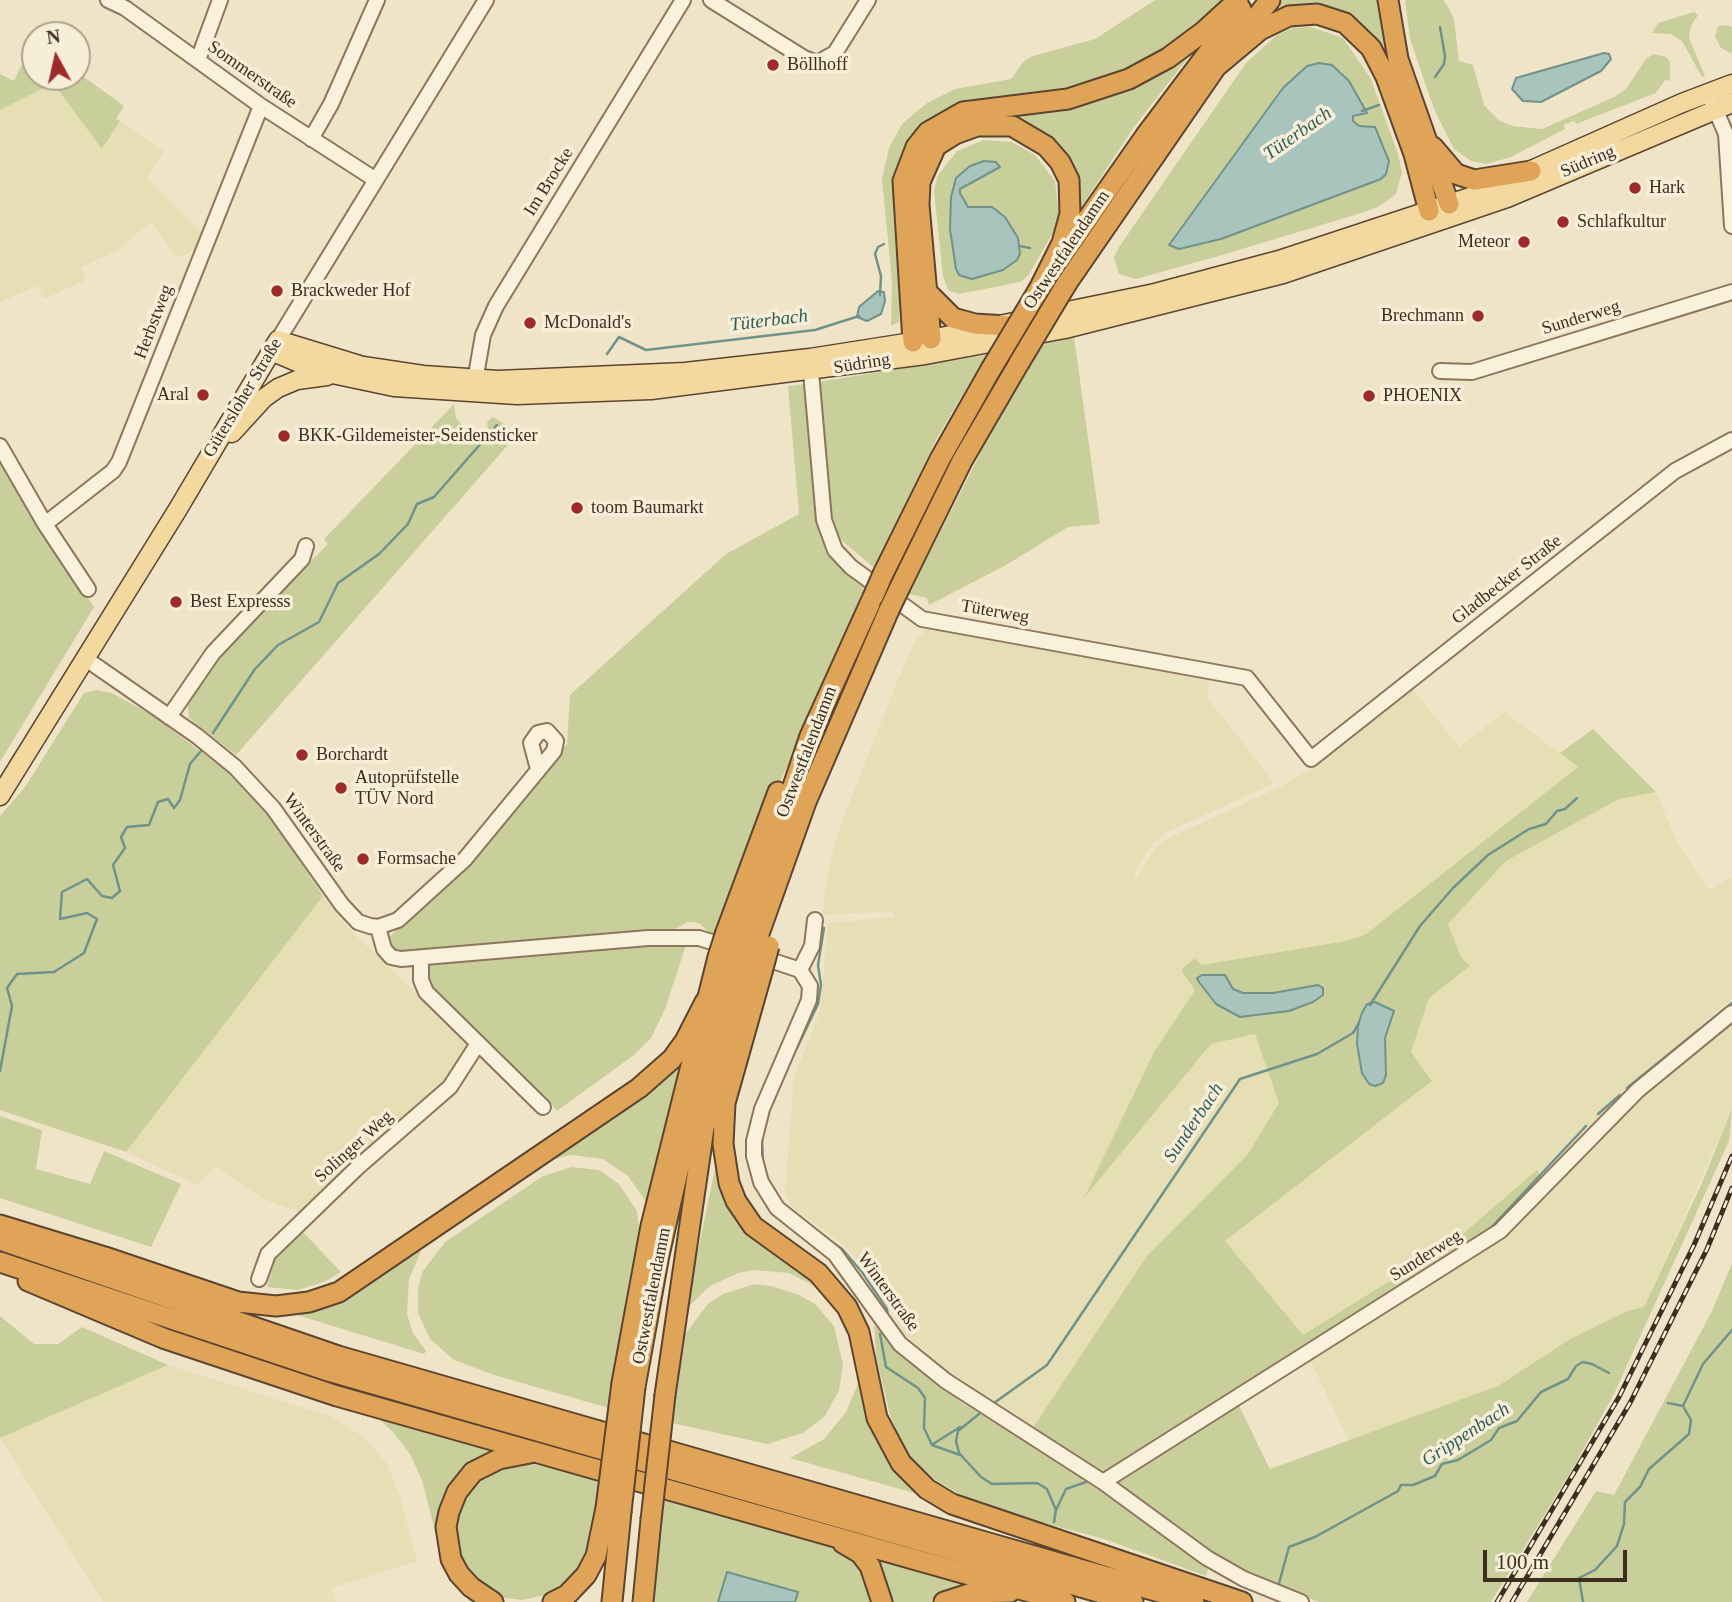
<!DOCTYPE html>
<html>
<head>
<meta charset="utf-8">
<style>
	body { margin:0 }
	#map { position:relative; width:1732px; height:1602px; overflow:hidden; background:#f0e4c8; font-family:"Times New Roman",serif }
	canvas { display:block }
	.north { position:absolute; left:21px; top:21px; width:70px; height:70px; box-sizing:border-box; background:#f7eed8; border:2px solid #ada18e; border-radius:50%; rotate:352deg; font-size:19px; font-weight:700; line-height:28px; text-align:center; color:#3d2e20 }
	.north::after { content:''; display:block; margin:auto; width:24px; height:32px; background:#9e2a2b; clip-path:polygon(50% 0,100% 100%,50% 72%,0 100%) }
	.scale { position:absolute; left:1483px; top:1550px; width:144px; height:32px; box-sizing:border-box; border:4px solid #3d2e20; border-top:0; padding-left:9px; font-size:21px; line-height:24px; white-space:nowrap; color:#3d2e20; -webkit-text-stroke:5px #f7eed8; paint-order:stroke }
</style>
</head>
<body>
<div id="map">
<canvas width="1732" height="1602"></canvas>
<div class="north">N</div>
<div class="scale">100 m</div>
</div>
<script>
const ctx = document.querySelector('canvas').getContext('2d');
ctx.lineJoin = 'round';
function fill(path, color) {
  ctx.fillStyle = color;
  ctx.fill(path, 'evenodd');
}
function shape(rows) {
  const path = new Path2D();
  for (const r of rows) {
    path.moveTo(r[0], r[1]);
    for (let i = 2; i < r.length; i += 2) path.lineTo(r[i], r[i + 1]);
  }
  return path;
}
function stroke(path, color, width, dash) {
  ctx.strokeStyle = color;
  ctx.lineWidth = width;
  ctx.lineCap = dash ? 'butt' : 'round';
  ctx.setLineDash(dash || []);
  ctx.stroke(path);
}
function drawText(font, color, halo, rows, align = 'center') {
  ctx.font = font + ' "Times New Roman",serif';
  ctx.lineWidth = 7;
  ctx.setLineDash([]);
  ctx.textBaseline = 'middle';
  ctx.strokeStyle = halo;
  ctx.fillStyle = color;
  for (const [text, x, y, turn = 0] of rows) {
    ctx.save();
    ctx.translate(x, y);
    ctx.rotate((+turn || 0) * Math.PI / 180);
    ctx.textAlign = isNaN(turn) ? turn : align;
    if (halo) ctx.strokeText(text, 0, 0);
    ctx.fillText(text, 0, 0);
    ctx.restore();
  }
}
fill(shape([
	[53,83,102,148,120,121,164,151,147,178,204,235,195,250,184,256,176,256,151,222,117,251,81,267,86,280,44,299,37,286,0,302,0,110],
	[930,627,1210,675,1207,697,1274,783,1165,833,1152,844,1134,872,1136,879,1156,847,1169,838,1278,788,1313,768,1412,688,1459,747,1505,712,1578,767,1366,934,1346,941,1201,965,1195,958,1181,970,1196,989,1154,1052,1086,1195,1211,1044,1255,1034,1280,1103,1248,1154,1147,1256,1032,1429,950,1374,906,1336,866,1270,845,1246,791,1206,785,1194,794,1077,820,1011,828,923,894,917,894,911,822,915,829,866,842,821,897,682,916,639],
	[1656,792,1677,842,1708,890,1732,877,1732,999,1698,1027,1701,1033,1632,1085,1543,1180,1537,1171,1457,1239,1303,1335,1225,1241,1432,1081,1411,1052,1429,998,1470,966,1461,957,1448,924,1506,861,1619,799],
	[323,896,348,928,468,1043,468,1050,451,1079,305,1214,263,1199,215,1166,197,1185,126,1152],
	[1732,1019,1732,1109,1644,1307,1627,1311,1570,1339,1498,1386,1349,1441,1310,1360,1464,1262,1642,1094],
	[168,1365,333,1417,365,1438,387,1464,401,1499,417,1561,332,1588,336,1602,103,1602,0,1438]
]), '#e6deb5');
fill(shape([
	[1155,0,1228,0,1152,60,1078,89,962,104,931,119,907,144,896,171,893,194,900,276,899,322,891,326,892,281,882,179,889,148,902,124,927,103,955,89,1011,79,1024,61,1033,56,1095,39],
	[1283,0,1380,0,1390,61,1371,32,1347,14,1269,17],
	[1405,0,1443,0,1447,5,1454,19,1459,61,1473,65,1484,105,1498,120,1512,126,1542,129,1614,97,1626,89,1646,59,1653,54,1666,57,1670,62,1670,81,1665,80,1656,93,1576,124,1574,121,1564,125,1565,129,1511,157,1487,164,1471,161,1454,149,1434,109,1410,39],
	[1694,12,1698,15,1691,26,1689,38,1705,76,1702,77,1682,41,1671,34,1652,33,1658,23],
	[1727,25,1732,27,1732,54,1721,48,1715,37,1718,26],
	[1311,27,1343,38,1371,79,1398,154,1402,172,1396,194,1378,207,1358,214,1222,255,1136,279,1119,274,1114,257,1119,247,1246,63,1277,35,1293,28],
	[1341,71,1366,112,1353,116,1353,121,1359,126,1375,127,1387,152,1389,161,1381,179,1221,239,1179,249,1172,239,1283,88],
	[1198,45,1134,127,1080,209,1078,181,1054,141,1029,125,989,115],
	[30,48,35,51,35,77,77,77,77,72,124,106,116,119,120,121,102,149,53,83,0,110,0,74,14,81],
	[984,140,1012,142,1035,155,1055,181,1059,214,1054,231,1028,276,1020,282,959,294,948,290,943,276,934,191,938,175,957,151],
	[970,166,997,169,960,189,966,205,998,211,1012,227,956,269,950,229,951,197,956,178],
	[1074,337,1100,524,1068,527,1006,565,929,605,927,598,909,594,983,448,1033,360,1045,343],
	[986,355,937,438,874,568,832,532,817,382],
	[806,384,822,536,833,559,843,570,866,583,811,716,736,875,714,937,699,923,688,922,670,932,395,955,388,938,487,842,567,744,570,695,726,554,799,514,788,386],
	[454,404,456,418,480,445,489,437,487,422,493,417,506,425,508,445,236,755,189,718,187,699,228,644,328,544,324,539],
	[0,460,41,530,94,607,0,762],
	[96,690,112,693,152,715,235,777,276,825,323,896,126,1152,0,1110,0,816,25,787,84,693],
	[1593,729,1656,792,1619,799,1506,861,1448,924,1461,957,1470,966,1429,998,1411,1052,1432,1081,1225,1241,1303,1335,1457,1239,1537,1170,1543,1180,1498,1228,1107,1476,1032,1429,1147,1256,1248,1154,1279,1103,1255,1034,1211,1044,1084,1198,1154,1052,1195,990,1181,970,1195,958,1201,965,1346,941,1366,934,1578,767,1560,753],
	[1202,975,1225,975,1233,989,1243,993,1273,993,1313,1002,1255,1017,1216,1004,1199,982,1197,978],
	[1394,1011,1385,1038,1375,1086,1369,1084,1362,1073],
	[687,942,665,1009,651,1038,634,1055,557,1111,543,1094,539,1098,430,991,426,981,429,961],
	[683,1058,647,1203,628,1176,603,1159,570,1155,554,1159,553,1156],
	[1732,1109,1729,1141,1614,1394,1569,1475,1491,1602,1319,1602,1235,1567,1117,1486,1117,1481,1238,1404,1270,1469,1498,1386,1570,1339,1627,1311,1644,1307,1702,1183],
	[0,1116,42,1130,36,1169,90,1184,104,1151,181,1184,151,1247,0,1198],
	[716,1164,798,1266,822,1290,789,1273,754,1270,738,1273,710,1286,686,1309],
	[572,1167,599,1170,619,1184,637,1211,640,1234,612,1409,494,1375,454,1360,430,1339,418,1313,418,1288,423,1271,445,1242,543,1176],
	[300,1229,341,1272,324,1282,297,1290,267,1287,277,1251],
	[417,1248,421,1251,409,1279,407,1314,413,1333,426,1351,424,1354,297,1315],
	[1732,1263,1732,1602,1527,1602,1596,1491,1614,1495,1712,1311],
	[755,1284,771,1286,799,1295,815,1304,834,1326,843,1365,839,1390,825,1416,803,1433,767,1444,672,1423,686,1333,708,1304,723,1294],
	[0,1316,34,1344,58,1344,82,1327,168,1365,0,1438],
	[874,1325,897,1349,961,1402,1046,1454,1203,1562,1208,1570,1206,1576,1107,1540,997,1510,968,1499,937,1481,906,1454,890,1415,876,1356],
	[856,1362,866,1396,928,1497,790,1458,824,1439,846,1412,858,1384],
	[369,1410,503,1450,496,1455,442,1528,482,1602,470,1602,454,1582,441,1555,422,1480,410,1454,393,1432],
	[528,1463,600,1479,593,1537,579,1571,551,1594,522,1600,505,1598,486,1589,466,1569,457,1543,455,1526,464,1497,478,1480,492,1470],
	[662,1497,835,1548,863,1570,875,1602,652,1602],
	[867,1552,975,1582,930,1602,889,1602]
]), '#c9cf9b');
const water = shape([
	[1604,53,1609,54,1611,59,1601,71,1541,102,1523,101,1512,89,1516,78,1604,53],
	[1319,63,1332,65,1349,81,1367,113,1353,116,1353,121,1359,126,1375,127,1389,161,1386,174,1381,179,1221,239,1179,249,1169,245,1283,88,1307,66,1319,63],
	[984,161,996,162,1000,167,960,189,960,193,968,207,992,207,1005,217,1018,238,1020,254,1017,260,1003,270,972,279,959,275,956,269,950,229,951,197,956,178,970,166,984,161],
	[878,291,884,292,885,301,881,314,867,321,857,317,859,307,878,291],
	[1202,975,1225,975,1233,989,1243,993,1273,993,1318,985,1323,988,1323,995,1313,1002,1289,1011,1240,1017,1216,1004,1199,982,1197,978,1202,975],
	[1375,1002,1394,1011,1385,1038,1386,1075,1383,1083,1375,1086,1369,1084,1362,1073,1357,1044,1358,1025,1362,1013,1367,1004,1375,1002],
	[727,1572,798,1592,795,1602,718,1602,727,1572]
]);
fill(water, '#a9c4bc');
stroke(water, '#6f938a', 2);
stroke(shape([
	[1435,77,1444,64,1445,56,1440,27],
	[1362,111,1379,105],
	[1019,246,1030,248],
	[880,295,881,276,875,254,878,247,884,244],
	[607,354,619,337,646,350,815,330,859,316],
	[213,733,255,669,278,645,319,622,338,583,379,554,408,524,417,504,434,497,497,425],
	[1370,1005,1420,926,1453,888,1488,855,1529,829,1546,824,1557,811,1565,809,1577,798],
	[0,1071,12,1006,7,988,17,974,54,972,84,953,97,919,87,913,60,919,62,892,87,879,102,896,112,898,120,891,113,865,125,848,121,837,127,827,149,825,158,802,168,799,174,808,180,800,190,764,201,751],
	[785,1073,818,1004,821,985,818,965,824,928],
	[1627,1088,1732,1003],
	[1598,1114,1620,1095],
	[762,1139,763,1163],
	[1488,1231,1586,1126],
	[826,1238,842,1249,862,1272,887,1309,888,1316],
	[880,1334,886,1367,918,1388,925,1398,924,1428,932,1445,960,1455],
	[994,1403,1047,1365,1240,1079,1317,1054,1353,1033,1359,1023],
	[1668,1403,1683,1406,1703,1364,1732,1330],
	[979,1414,958,1431,956,1441,959,1453,981,1477,992,1484,1037,1483,1047,1489,1056,1510,1054,1522],
	[933,1444,960,1427],
	[1104,1473,1130,1457],
	[1056,1510,1066,1489,1089,1481],
	[1278,1587,1289,1547,1315,1537,1398,1491,1401,1485,1413,1485,1435,1476,1442,1464,1458,1460,1491,1440,1499,1428,1517,1421,1541,1392,1568,1379,1576,1366,1583,1362,1592,1364,1609,1373],
	[1583,1602,1579,1578,1595,1570,1617,1546,1624,1524,1625,1502,1640,1487,1649,1469,1689,1434,1691,1420,1683,1406]
]), '#6f938a', 2.5);
const minor = shape([
	[108,0,125,8,261,106,376,180],
	[711,0,804,58,817,63,835,53,868,0],
	[198,60,220,0],
	[1712,102,1726,134,1732,226],
	[311,139,331,104,377,0],
	[278,340,486,0],
	[1440,371,1472,372,1732,292],
	[811,372,824,520,835,550,851,567,922,619,1247,678,1311,759,1675,471,1732,440],
	[474,387,483,335,496,306,683,0],
	[0,446,45,524,88,589],
	[45,524,113,471,119,462,261,106],
	[86,659,197,736,235,767,273,808,342,905,358,922,370,926,378,927,398,920,465,859,554,751,556,741,547,731,538,733,531,743,538,769],
	[169,717,213,653,302,559,306,546],
	[378,927,384,949,391,957,401,959,648,938,699,938,728,947],
	[758,956,800,970,810,986,809,1000,762,1109,754,1141,754,1156,761,1182,777,1208,835,1254,900,1344,946,1381,1103,1482,1207,1558,1244,1579,1301,1602],
	[421,958,421,980,426,992,543,1107],
	[800,970,812,946,815,920],
	[259,1279,268,1254,358,1167,450,1087,477,1045],
	[1103,1482,1500,1231,1638,1090,1732,1013]
]);
const major = shape([
	[271,351,318,371,394,387,517,395,651,390,925,355,1065,329,1283,274,1507,198,1732,103],
	[232,433,264,398,278,388,297,380,327,376],
	[0,796,178,509,278,340,363,366,423,375,498,380,685,372,810,358,931,339,1155,293,1279,260,1473,196,1682,103,1732,84]
]);
const highway = shape([
	[1388,0,1398,59,1449,204],
	[1216,67,1260,30,1289,16,1317,14,1345,23,1371,48,1386,77,1414,154,1429,211],
	[1433,147,1456,174,1474,180,1531,171],
	[1067,248,1146,135,1241,9],
	[1067,283,1216,67,1270,0],
	[926,291,953,318,975,324,1007,326],
	[931,339,919,205,920,182,936,146,955,134,977,126,1012,126,1046,146,1060,162,1069,180,1070,214,1062,243,1039,289],
	[913,342,903,181,916,147,928,132,963,112,1068,99,1129,79,1168,58,1203,32,1238,0],
	[883,574,940,459,991,369],
	[900,587,962,461,1019,363],
	[726,932,778,792],
	[742,937,810,736,873,597],
	[756,942,806,802,889,610],
	[762,972,725,1103,723,1144,729,1183,736,1201,753,1226,818,1273,847,1307,859,1332,877,1418,901,1463,927,1489,952,1504,1242,1602],
	[0,1225,105,1257,238,1302,276,1306,309,1302,339,1292,639,1088,672,1059,685,1041,705,1002],
	[0,1240,338,1356,1194,1602],
	[0,1262,325,1370,1133,1602],
	[28,1281,163,1338,337,1396,1065,1602],
	[622,1383,651,1226,718,957],
	[635,1387,659,1255,690,1119,734,962],
	[665,1395,704,1128,748,967],
	[843,1543,860,1553,870,1566,882,1602],
	[493,1602,471,1587,459,1574,451,1559,446,1527,449,1512,457,1492,473,1472,499,1459,530,1453],
	[553,1602,567,1595,586,1575,596,1556,606,1508],
	[612,1602,621,1512],
	[643,1602,651,1520],
	[944,1602,972,1593,1010,1592]
]);
stroke(minor, '#8d765c', 18);
stroke(major, '#5b4430', 21);
stroke(highway, '#5b4430', 23);
stroke(minor, '#faf1dc', 14);
stroke(major, '#f3d9a0', 18);
stroke(highway, '#e0a458', 19);
const rail = shape([
	[1497,1602,1619,1397,1694,1245,1732,1156],
	[1512,1602,1630,1403,1707,1249,1732,1188]
]);
stroke(rail, '#3d2e20', 5);
stroke(rail, '#f7eed8', 2.5, [8]);
const highwayBridge = shape([
	[1019,363,1067,283],
	[991,369,1039,289],
	[873,597,883,574],
	[889,610,900,587],
	[718,957,726,932],
	[734,962,742,937],
	[748,967,756,942],
	[762,972,769,946],
	[606,1508,622,1383],
	[621,1512,635,1387],
	[651,1520,665,1395]
]);
stroke(highwayBridge, '#5b4430', 23, []);
stroke(highwayBridge, '#e0a458', 19);
for (const [x, y, r, color] of [
	[773,65,7,"#9e2a2b"],
	[1635,188,7,"#9e2a2b"],
	[1563,222,7,"#9e2a2b"],
	[1524,242,7,"#9e2a2b"],
	[277,291,7,"#9e2a2b"],
	[1478,316,7,"#9e2a2b"],
	[530,323,7,"#9e2a2b"],
	[203,395,7,"#9e2a2b"],
	[1369,396,7,"#9e2a2b"],
	[284,436,7,"#9e2a2b"],
	[577,508,7,"#9e2a2b"],
	[176,602,7,"#9e2a2b"],
	[302,755,7,"#9e2a2b"],
	[341,788,7,"#9e2a2b"],
	[363,859,7,"#9e2a2b"]
]) {
  const dot = new Path2D();
  dot.arc(x, y, r, 0, 2 * Math.PI);
  ctx.fillStyle = color;
  ctx.fill(dot);
  stroke(dot, '#f7eed8', 2.5);
}
drawText('18px', '#3d2e20', '#f7eed8', [
	["Böllhoff",787,65],
	["Hark",1649,188],
	["Schlafkultur",1577,222],
	["Meteor",1510,242,"right"],
	["Brackweder Hof",291,291],
	["Brechmann",1464,316,"right"],
	["McDonald's",544,323],
	["Aral",189,395,"right"],
	["PHOENIX",1383,396],
	["BKK-Gildemeister-Seidensticker",298,436],
	["toom Baumarkt",591,508],
	["Best Expresss",190,602],
	["Borchardt",316,755],
	["Autoprüfstelle",355,778],
	["TÜV Nord",355,799],
	["Formsache",377,859]
], 'left');
drawText('18px', '#3d2e20', '#f7eed8', [
	["Sommerstraße",252,75,35],
	["Südring",1588,162,-23],
	["Im Brocke",549,182,-58],
	["Ostwestfalendamm",1067,250,-56],
	["Sunderweg",1581,318,-17],
	["Herbstweg",154,322,-69],
	["Südring",862,364,-9],
	["Gütersloher Straße",243,398,-59],
	["Gladbecker Straße",1507,580,-38],
	["Tüterweg",995,612,10],
	["Ostwestfalendamm",807,752,-69],
	["Winterstraße",314,833,54],
	["Solinger Weg",354,1147,-42],
	["Sunderweg",1426,1256,-32],
	["Winterstraße",888,1292,54],
	["Ostwestfalendamm",652,1296,-79]
]);
drawText('italic 19px', '#2f5d5a', '#f7eed8', [
	["Tüterbach",1298,134,-35],
	["Tüterbach",769,321,-7],
	["Sunderbach",1194,1123,-56],
	["Grippenbach",1466,1435,-33]
]);
</script>
</body>
</html>
